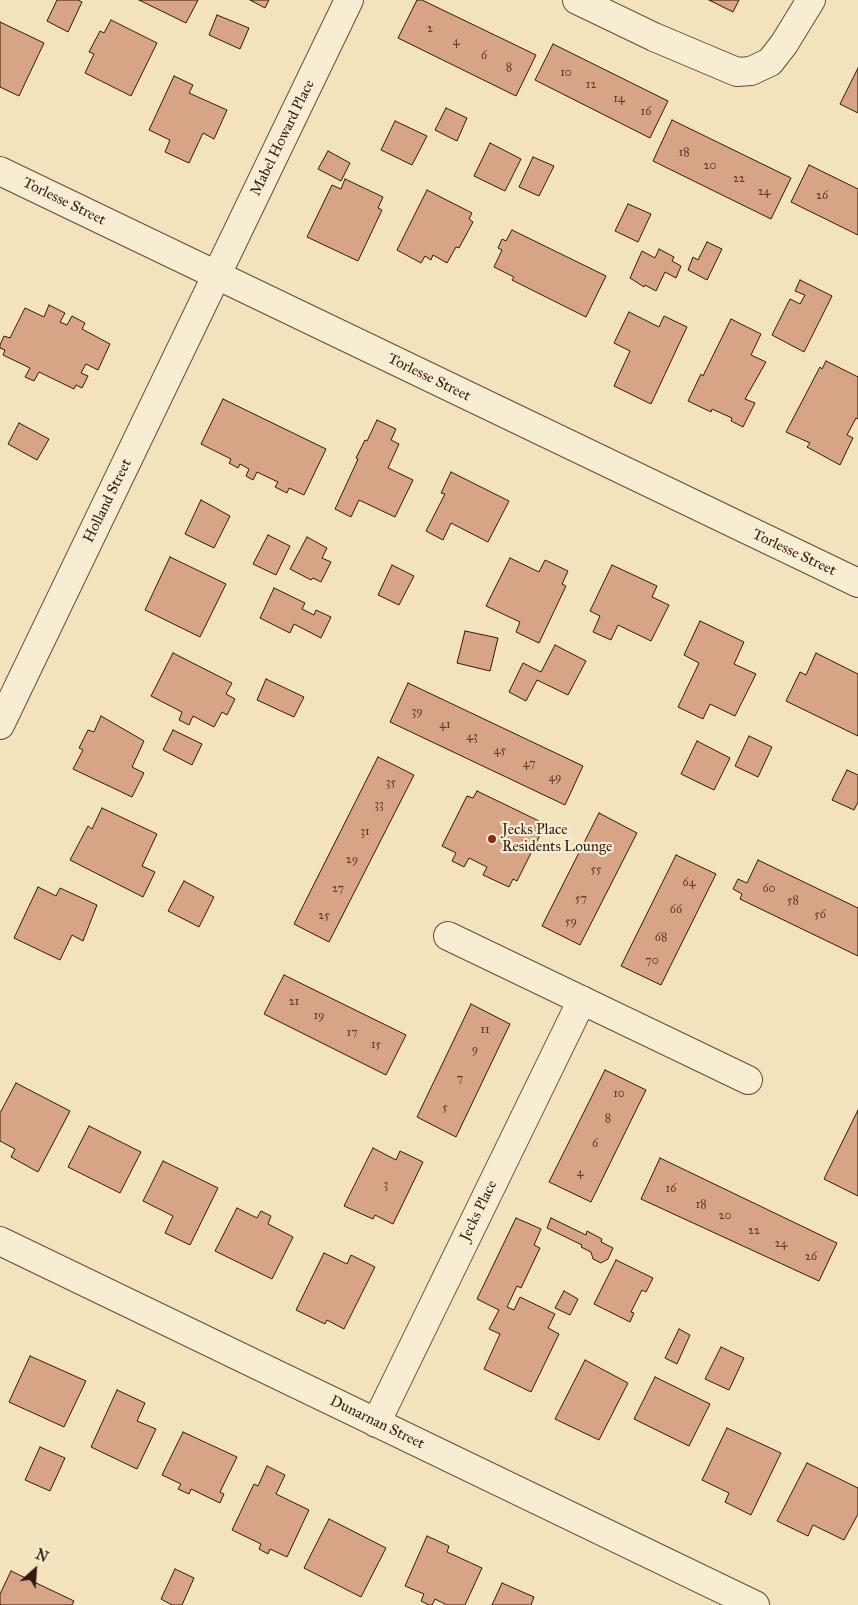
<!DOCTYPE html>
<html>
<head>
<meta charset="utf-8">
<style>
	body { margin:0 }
	#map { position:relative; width:858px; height:1605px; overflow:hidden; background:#f2e3ba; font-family:"IM FELL Great Primer",serif }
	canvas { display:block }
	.north { position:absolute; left:10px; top:1545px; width:50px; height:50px; -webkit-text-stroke:4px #f7edd2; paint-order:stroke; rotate:26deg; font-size:14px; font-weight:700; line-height:20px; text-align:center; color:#34190e }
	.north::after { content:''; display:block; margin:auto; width:18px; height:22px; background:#34190e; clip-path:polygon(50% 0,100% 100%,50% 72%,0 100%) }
</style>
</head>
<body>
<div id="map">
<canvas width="858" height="1605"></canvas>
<div class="north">N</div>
</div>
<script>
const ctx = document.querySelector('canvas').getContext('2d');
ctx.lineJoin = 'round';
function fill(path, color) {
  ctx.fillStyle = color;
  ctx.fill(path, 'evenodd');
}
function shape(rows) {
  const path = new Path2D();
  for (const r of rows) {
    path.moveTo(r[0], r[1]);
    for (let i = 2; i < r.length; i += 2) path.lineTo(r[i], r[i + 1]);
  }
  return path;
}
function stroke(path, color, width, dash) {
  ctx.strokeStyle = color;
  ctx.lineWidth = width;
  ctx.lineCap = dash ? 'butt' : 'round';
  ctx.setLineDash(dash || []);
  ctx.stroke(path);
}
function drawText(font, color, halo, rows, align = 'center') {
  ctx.font = font + ' "IM FELL Great Primer",serif';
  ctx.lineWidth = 4.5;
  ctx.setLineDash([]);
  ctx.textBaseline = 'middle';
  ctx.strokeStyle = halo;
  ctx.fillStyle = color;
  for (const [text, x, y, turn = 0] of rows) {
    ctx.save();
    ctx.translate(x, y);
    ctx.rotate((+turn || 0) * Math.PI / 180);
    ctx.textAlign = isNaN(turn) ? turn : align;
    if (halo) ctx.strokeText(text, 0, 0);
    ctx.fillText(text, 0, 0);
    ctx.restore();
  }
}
const building = shape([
	[57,0,78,0,82,2,68,32,47,21,57,0],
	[139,0,198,0,186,23,139,0],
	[250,0,269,0,265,8,250,0],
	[417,0,422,0,536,55,516,96,398,38,417,0],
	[709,0,739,0,733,12,709,0],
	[217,15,249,28,240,49,209,35,217,15],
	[111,20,157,43,131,96,85,73,94,54,89,52,100,31,104,33,111,20],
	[0,22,44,43,19,96,0,87,0,22],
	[553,44,668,101,650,138,535,80,553,44],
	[858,68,858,113,840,104,858,68],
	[174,76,193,85,189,93,227,110,214,139,203,133,189,163,165,152,170,140,149,130,174,76],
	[446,108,467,118,457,141,435,130,446,108],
	[672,120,791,178,771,219,653,161,672,120],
	[395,121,427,136,412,165,381,150,395,121],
	[490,143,521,159,505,191,474,176,490,143],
	[328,151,350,163,341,181,318,169,328,151],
	[533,157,554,166,539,196,519,187,533,157],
	[809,165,858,189,858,235,791,202,809,165],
	[345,179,383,197,378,208,382,210,358,261,307,237,332,185,341,189,345,179],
	[427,190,472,213,469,219,473,222,459,248,456,247,447,263,433,255,431,260,425,256,421,263,397,250,427,190],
	[628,204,651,214,638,242,615,231,628,204],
	[512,230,606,276,586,317,512,280,514,277,494,267,502,250,498,248,502,239,506,241,512,230],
	[707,242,722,249,707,280,688,270,693,257,698,260,707,242],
	[659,249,674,257,672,261,681,266,676,278,665,272,656,291,645,285,644,287,630,278,642,251,655,258,659,249],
	[800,280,832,296,804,352,772,335,790,299,800,304,805,295,795,291,800,280],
	[49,305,65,313,60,322,67,325,72,316,85,323,82,329,110,344,98,370,86,364,81,373,88,376,82,388,76,385,74,389,39,372,34,381,25,377,30,368,3,355,5,350,0,348,0,345,4,336,10,338,25,308,44,317,49,305],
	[629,312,659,327,664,316,687,327,651,404,614,386,630,351,614,343,629,312],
	[731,319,761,334,751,355,766,362,745,399,755,403,743,427,731,421,732,418,712,409,711,412,688,401,701,374,703,376,731,319],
	[826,361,858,377,858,419,856,418,847,435,853,438,840,465,807,447,810,443,786,432,820,367,822,369,826,361],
	[223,399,326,449,304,495,289,488,287,493,275,487,278,482,257,472,253,480,246,476,249,469,240,464,238,468,229,463,231,459,201,444,223,399],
	[377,420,396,429,391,440,399,444,388,468,413,480,395,517,359,500,351,517,335,509,358,459,356,458,365,440,367,441,377,420],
	[19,423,49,439,37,460,8,444,19,423],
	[451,472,509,501,488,542,451,523,443,540,426,531,445,494,441,493,451,472],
	[201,500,230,516,214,548,185,534,201,500],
	[268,535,290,546,276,575,253,564,268,535],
	[307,537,327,548,322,558,331,562,321,582,313,578,311,580,290,569,307,537],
	[170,557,226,584,200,637,145,610,170,557],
	[510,558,539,572,545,560,568,571,562,584,566,586,539,643,516,632,520,622,486,606,510,558],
	[392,565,414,576,399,605,378,595,392,565],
	[612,565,657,586,652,597,669,605,651,641,618,625,611,640,593,632,600,616,590,611,612,565],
	[274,588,305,603,302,609,314,615,316,610,331,617,321,638,294,624,290,633,260,618,274,588],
	[700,621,744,642,734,664,756,674,735,716,710,704,703,719,678,707,699,663,684,655,700,621],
	[465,631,498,638,490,671,457,663,465,631],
	[555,645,586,661,568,695,537,680,526,701,509,692,523,663,541,672,555,645],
	[173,653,232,683,226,694,235,699,227,715,222,712,214,727,193,716,189,725,179,720,182,712,151,696,173,653],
	[816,653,858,674,858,736,786,701,800,672,806,675,816,653],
	[266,679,304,697,294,717,257,700,266,679],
	[408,683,583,766,565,805,390,722,408,683],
	[101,716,144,741,132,767,144,773,132,797,73,769,83,750,79,748,88,730,94,732,101,716],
	[173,730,202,744,192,765,163,750,173,730],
	[749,736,772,747,758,777,735,766,749,736],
	[697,741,730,758,714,790,681,774,697,741],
	[378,757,414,775,329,942,294,924,378,757],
	[847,770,858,775,858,802,854,810,832,800,847,770],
	[477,791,539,821,536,828,542,831,517,881,513,879,509,887,483,875,487,867,469,858,464,867,452,861,456,853,442,846,467,796,473,798,477,791],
	[102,808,157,834,142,866,155,872,143,897,70,860,88,826,92,829,102,808],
	[599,813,637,833,580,945,542,926,599,813],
	[676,855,716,874,661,985,621,966,676,855],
	[758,860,858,908,858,956,740,899,742,894,733,889,738,879,747,883,758,860],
	[184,881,214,897,199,927,168,911,184,881],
	[38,887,56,896,60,888,97,905,83,941,72,935,60,960,14,938,38,887],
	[284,975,406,1035,386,1075,264,1014,284,975],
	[471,1004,510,1024,456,1137,417,1117,471,1004],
	[605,1070,646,1090,591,1202,549,1182,605,1070],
	[16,1083,70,1111,38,1172,11,1157,15,1149,0,1141,0,1113,16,1083],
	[858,1110,858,1196,824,1179,858,1110],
	[89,1126,141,1152,120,1193,68,1167,89,1126],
	[373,1148,396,1160,400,1151,423,1162,393,1224,375,1215,373,1219,344,1206,373,1148],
	[660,1158,837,1243,819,1281,641,1199,660,1158],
	[163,1161,218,1188,190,1245,165,1233,173,1216,143,1201,163,1161],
	[237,1208,257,1218,261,1211,271,1216,268,1224,293,1237,272,1279,215,1251,237,1208],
	[516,1218,541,1229,534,1245,540,1248,521,1288,517,1286,507,1307,514,1310,520,1297,555,1314,548,1328,559,1334,531,1392,484,1369,500,1334,489,1329,499,1310,477,1299,516,1218],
	[551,1218,586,1235,587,1231,602,1239,601,1242,613,1248,608,1259,601,1263,593,1259,591,1252,581,1247,582,1245,547,1228,551,1218],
	[324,1253,347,1264,351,1255,375,1267,344,1329,327,1320,325,1324,296,1310,324,1253],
	[616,1260,653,1278,646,1292,642,1290,631,1312,634,1313,630,1322,594,1304,616,1260],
	[564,1291,578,1299,570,1315,555,1308,564,1291],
	[679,1329,690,1335,677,1364,665,1358,679,1329],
	[721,1347,744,1358,729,1390,705,1379,721,1347],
	[30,1356,86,1381,64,1427,9,1402,30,1356],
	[585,1360,628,1383,599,1440,555,1419,585,1360],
	[655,1377,710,1404,689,1446,634,1419,655,1377],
	[117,1390,145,1403,137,1421,156,1429,137,1469,91,1447,117,1390],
	[727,1428,781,1453,751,1515,725,1502,729,1493,702,1480,727,1428],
	[183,1432,237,1457,220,1492,224,1494,220,1503,191,1489,189,1494,178,1489,181,1484,162,1475,183,1432],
	[40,1447,65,1458,50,1491,25,1480,40,1447],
	[807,1463,858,1488,858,1514,844,1540,813,1525,808,1536,777,1521,807,1463],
	[267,1466,285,1475,276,1494,309,1510,287,1557,270,1549,268,1554,259,1549,261,1544,232,1530,254,1484,258,1486,267,1466],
	[329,1519,386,1548,361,1597,304,1568,329,1519],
	[427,1536,449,1546,447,1552,482,1568,465,1605,447,1605,435,1599,432,1605,429,1605,421,1601,424,1594,405,1586,427,1536],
	[175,1569,194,1578,182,1605,172,1605,161,1599,175,1569],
	[11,1571,74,1601,72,1605,0,1605,0,1594,11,1571],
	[502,1583,534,1597,531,1605,492,1605,502,1583]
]);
fill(building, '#d8a486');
stroke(building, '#34190e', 1);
const minor = shape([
	[577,0,654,37,737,72,751,71,770,62,784,44,811,0],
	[0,171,858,583],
	[0,725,349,0],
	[448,936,748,1080],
	[0,1241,755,1605],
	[376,1423,582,1000]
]);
stroke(minor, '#644c39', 30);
stroke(minor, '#f7edd2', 28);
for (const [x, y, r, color] of [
	[492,839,5,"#8f2418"]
]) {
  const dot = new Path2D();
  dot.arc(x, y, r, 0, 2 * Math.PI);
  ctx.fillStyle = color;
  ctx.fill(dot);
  stroke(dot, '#f7edd2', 2);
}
drawText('12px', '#5d3c2c', null, [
	["2",430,29],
	["4",456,42],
	["6",484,56],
	["8",509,68],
	["10",566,73],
	["12",591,85],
	["14",619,99],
	["16",646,112],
	["18",684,153],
	["20",710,166],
	["22",739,179],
	["24",764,192],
	["26",822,196],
	["39",417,712],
	["41",445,725],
	["43",472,737],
	["45",500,751],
	["47",529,764],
	["49",555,778],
	["35",391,783],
	["33",379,805],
	["31",365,832],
	["29",352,860],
	["55",596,870],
	["64",689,883],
	["27",338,889],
	["60",769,889],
	["57",581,899],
	["58",793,901],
	["66",676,910],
	["56",820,915],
	["25",324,916],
	["59",571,922],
	["68",661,938],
	["70",652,961],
	["21",294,1002],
	["19",319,1016],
	["11",485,1030],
	["17",352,1033],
	["15",376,1045],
	["9",475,1050],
	["7",460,1079],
	["10",619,1094],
	["5",445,1108],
	["8",608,1119],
	["6",595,1144],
	["4",580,1173],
	["3",386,1185],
	["16",671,1189],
	["18",701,1205],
	["20",725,1216],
	["22",754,1231],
	["24",781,1244],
	["26",811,1257]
]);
drawText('15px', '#34190e', '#f7edd2', [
	["Mabel Howard Place",283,138,-64],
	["Torlesse Street",64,202,26],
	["Torlesse Street",429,378,26],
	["Holland Street",108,501,-64],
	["Torlesse Street",794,553,25],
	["Jecks Place",479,1211,-64],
	["Dunarnan Street",377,1423,26]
]);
drawText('15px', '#34190e', '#f7edd2', [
	["Jecks Place",502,830],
	["Residents Lounge",502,847]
], 'left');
</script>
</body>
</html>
